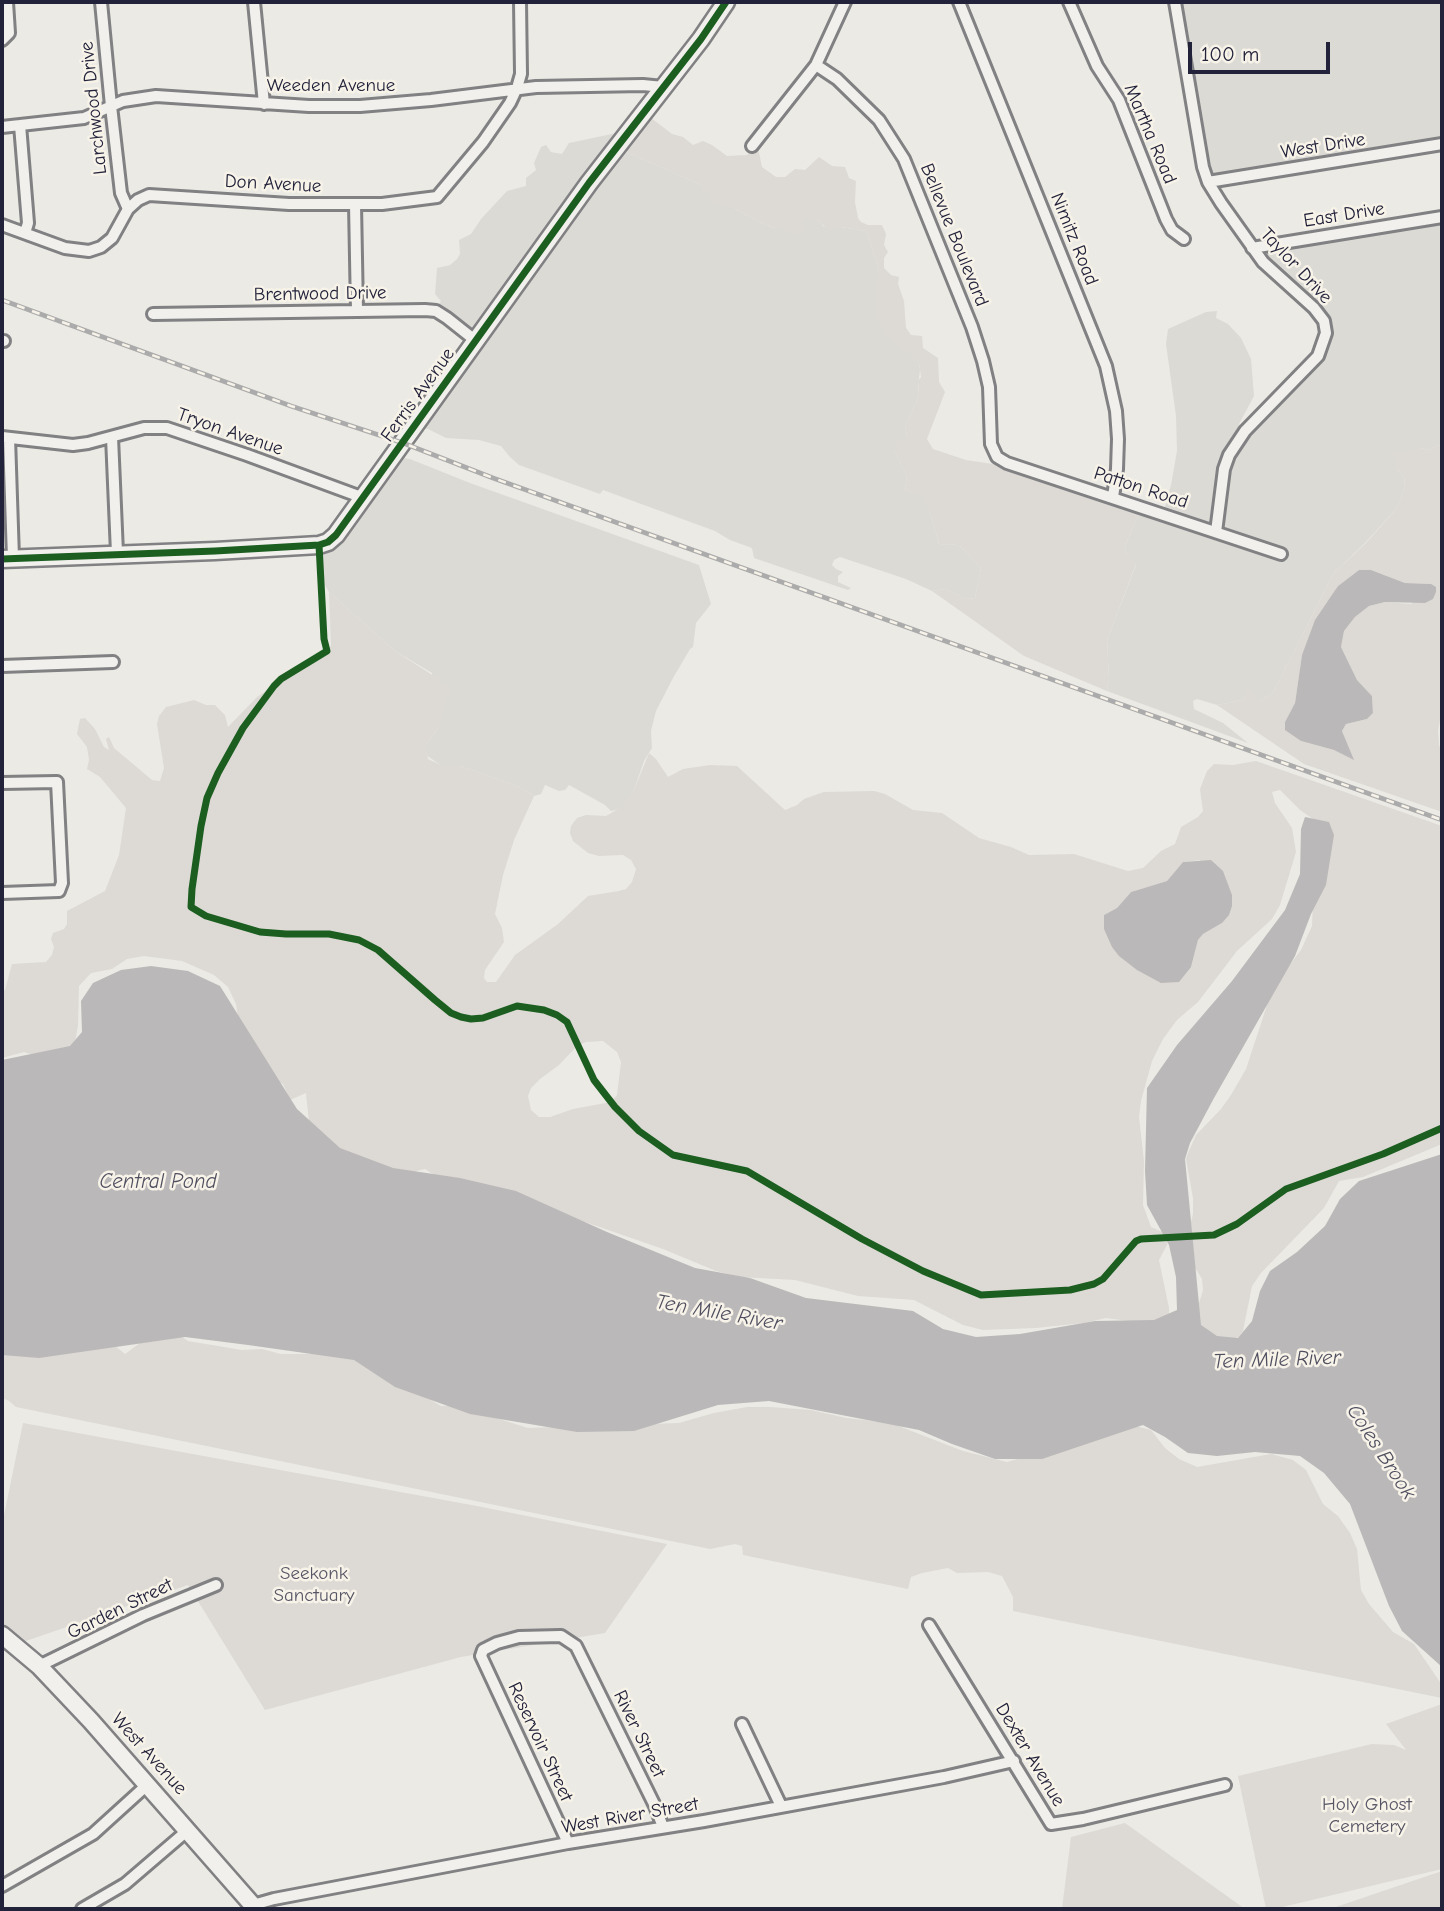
<!DOCTYPE html>
<html>
<head>
<meta charset="utf-8">
<style>
	body { margin:0 }
	#map { position:relative; width:1444px; height:1911px; overflow:hidden; background:#ebeae4; font-family:"Comic Neue",sans-serif }
	canvas { display:block }
	.frame { position:absolute; inset:0; border:4px solid #22223b; pointer-events:none }
	.scale { position:absolute; left:1188px; top:42px; width:142px; height:32px; box-sizing:border-box; border:4px solid #22223b; border-top:0; padding-left:9px; font-size:21px; line-height:24px; white-space:nowrap; color:#22223b; -webkit-text-stroke:5px #f7f3e8; paint-order:stroke }
</style>
</head>
<body>
<div id="map">
<canvas width="1444" height="1911"></canvas>
<div class="frame"></div>
<div class="scale">100 m</div>
</div>
<script>
const ctx = document.querySelector('canvas').getContext('2d');
ctx.lineJoin = 'round';
function fill(path, color) {
  ctx.fillStyle = color;
  ctx.fill(path, 'evenodd');
}
function shape(rows) {
  const path = new Path2D();
  for (const r of rows) {
    path.moveTo(r[0], r[1]);
    for (let i = 2; i < r.length; i += 2) path.lineTo(r[i], r[i + 1]);
  }
  return path;
}
function stroke(path, color, width, dash) {
  ctx.strokeStyle = color;
  ctx.lineWidth = width;
  ctx.lineCap = dash ? 'butt' : 'round';
  ctx.setLineDash(dash || []);
  ctx.stroke(path);
}
function drawText(font, color, halo, rows, align = 'center') {
  ctx.font = font + ' "Comic Neue",sans-serif';
  ctx.lineWidth = 5;
  ctx.setLineDash([]);
  ctx.textBaseline = 'middle';
  ctx.strokeStyle = halo;
  ctx.fillStyle = color;
  for (const [text, x, y, turn = 0] of rows) {
    ctx.save();
    ctx.translate(x, y);
    ctx.rotate((+turn || 0) * Math.PI / 180);
    ctx.textAlign = isNaN(turn) ? turn : align;
    if (halo) ctx.strokeText(text, 0, 0);
    ctx.fillText(text, 0, 0);
    ctx.restore();
  }
}
fill(shape([
	[1172,2,1442,2,1442,143,1203,181,1198,170],
	[612,134,626,152,702,185,725,207,733,207,757,221,775,228,783,228,802,218,809,218,820,222,824,227,841,227,866,231,879,270,877,293,913,357,919,362,920,370,918,386,919,395,905,427,907,436,894,450,907,476,905,489,922,497,931,516,939,544,959,545,981,568,975,598,966,599,945,589,932,591,906,579,840,557,834,560,832,565,836,569,843,572,838,576,838,582,851,588,848,590,754,558,752,548,730,540,715,531,603,490,600,494,519,465,510,457,501,446,479,440,446,438,428,429,414,427,472,341,437,314,438,305,441,301,435,294,437,268,450,265,457,259,460,254,459,240,471,234,481,219,507,191,526,186,526,178,536,170,534,163,541,147,546,145,551,152,562,154,569,143],
	[1442,220,1442,451,1439,445,1429,450,1421,448,1397,462,1397,469,1404,476,1405,487,1397,508,1365,543,1333,574,1273,693,1260,701,1246,689,1246,695,1242,700,1217,705,1197,699,1193,701,1194,709,1223,723,1248,743,1107,691,1109,679,1107,640,1136,565,1126,552,1125,545,1142,508,1163,514,1171,485,1177,451,1176,416,1166,344,1168,329,1206,312,1217,311,1216,318,1228,324,1241,338,1251,359,1254,396,1239,424,1246,430,1316,352,1322,338,1318,317,1255,251],
	[390,456,410,459,470,483,699,565,711,604,696,623,693,647,690,649,673,678,656,711,651,731,652,748,644,761,634,790,620,809,611,811,605,805,569,785,565,790,559,791,545,785,541,794,534,796,519,787,478,772,459,766,442,766,426,755,426,745,439,727,432,673,395,651,329,592,325,585,320,560,323,555,318,553,330,533]
]), '#dcdad5');
fill(shape([
	[642,111,672,134,683,137,693,145,703,141,712,145,727,156,747,155,757,143,762,167,776,177,785,177,795,169,805,170,819,157,832,166,845,167,849,178,856,181,855,202,858,218,861,222,868,225,882,225,886,234,884,245,888,252,884,258,884,268,891,275,899,277,898,284,904,301,906,328,911,335,922,336,923,348,938,358,939,382,945,392,927,439,933,449,966,460,1013,467,1142,508,1125,545,1126,552,1136,564,1107,640,1109,679,1107,691,1024,656,932,591,945,589,966,599,975,598,981,568,959,545,939,544,931,516,922,498,905,489,907,476,894,450,897,440,907,436,905,427,919,395,918,381,921,377,920,370,919,362,886,336,881,328,876,315,874,297,879,270,866,231,841,227,829,231,820,222,803,218,803,233,796,235,789,233,783,228,775,228,757,221,733,207,725,207,712,203,710,193,703,190,702,185,626,152,612,134,618,133],
	[1439,445,1442,451,1442,711,1438,730,1439,745,1442,752,1442,812,1304,764,1217,705,1242,700,1246,695,1246,689,1250,689,1258,696,1260,701,1273,693,1333,574,1366,543,1397,508,1405,487,1404,476,1397,469,1393,453,1421,448,1429,450],
	[1359,570,1371,570,1405,583,1431,584,1411,604,1385,602,1369,606,1355,617,1344,631,1341,647,1357,680,1372,696,1373,713,1367,719,1346,724,1342,731,1353,759,1334,750,1301,741,1285,722,1295,703,1302,655,1338,586],
	[329,592,395,651,451,687,439,727,426,745,428,759,443,766,459,766,478,772,519,787,534,796,514,840,503,875,495,914,502,928,504,942,485,970,484,978,487,982,496,982,515,955,558,924,588,896,619,891,626,889,632,882,636,869,631,860,623,855,599,856,588,853,573,841,570,833,571,826,577,818,586,815,606,816,620,808,634,790,649,753,656,759,668,777,683,769,710,765,737,766,785,810,797,805,804,799,824,792,874,791,885,794,913,810,942,813,979,838,1011,847,1029,855,1074,854,1128,871,1143,868,1161,851,1175,844,1181,827,1198,817,1203,811,1200,789,1207,771,1214,764,1233,765,1256,761,1442,826,1442,1144,1363,1177,1339,1181,1324,1208,1261,1273,1252,1286,1243,1331,1239,1337,1227,1340,1205,1335,1196,1313,1203,1290,1202,1279,1184,1250,1193,1214,1193,1198,1186,1159,1188,1153,1196,1135,1221,1109,1231,1095,1246,1069,1273,987,1301,950,1312,926,1316,821,1300,810,1280,790,1272,792,1275,803,1292,828,1296,852,1280,905,1272,919,1237,951,1198,1002,1177,1020,1163,1039,1152,1061,1141,1101,1139,1117,1144,1161,1143,1205,1151,1227,1169,1235,1167,1245,1159,1260,1169,1308,1169,1319,1145,1323,1106,1318,1084,1323,1036,1328,983,1330,963,1325,914,1300,858,1296,795,1280,740,1277,716,1271,663,1249,588,1223,441,1179,425,1169,404,1174,390,1180,310,1131,306,1093,290,1100,283,1084,267,1075,239,1024,236,1004,228,987,214,975,182,961,144,956,127,959,112,969,91,973,79,986,78,1025,75,1043,62,1057,44,1058,24,1052,2,1058,2,993,5,990,12,964,46,962,52,955,54,947,51,939,53,933,64,929,67,924,67,911,105,891,119,855,126,808,100,777,87,769,89,760,87,747,77,734,80,719,85,718,95,729,104,747,109,750,106,739,109,737,114,748,152,780,160,781,164,768,157,724,159,716,166,707,194,700,206,705,215,705,225,715,228,727,257,697,331,646],
	[1200,860,1222,923,1203,934,1198,940,1191,967,1104,915,1117,908,1131,892,1167,881,1183,862],
	[603,1041,617,1052,621,1062,617,1095,611,1102,573,1109,550,1117,539,1117,531,1110,528,1096,531,1088,540,1079,559,1065,577,1046,586,1042],
	[171,1329,188,1341,242,1350,262,1349,281,1354,321,1354,359,1359,441,1406,458,1406,528,1428,679,1423,714,1413,747,1407,770,1407,811,1410,846,1418,891,1423,963,1451,1007,1462,1135,1426,1151,1430,1165,1448,1179,1459,1197,1467,1271,1454,1293,1460,1306,1470,1323,1504,1338,1516,1350,1533,1357,1549,1361,1590,1369,1604,1393,1632,1414,1644,1442,1685,1442,1698,1013,1611,1013,1597,1002,1576,988,1572,957,1573,948,1568,922,1573,911,1577,908,1589,743,1555,742,1546,735,1544,710,1549,16,1407,9,1401,2,1398,2,1351,108,1340,125,1354,140,1343],
	[23,1423,477,1506,667,1544,605,1633,461,1657,265,1710,188,1585,26,1641,2,1623,2,1525],
	[1442,1704,1442,1869,1274,1909,1266,1909,1238,1776,1372,1744,1394,1745,1406,1750,1386,1724],
	[1125,1823,1245,1909,1062,1909,1071,1837],
	[1442,1871,1442,1909,1330,1909]
]), '#dddad5');
fill(shape([
	[1359,570,1371,570,1405,583,1431,584,1436,587,1436,592,1433,599,1425,603,1385,602,1369,606,1355,617,1344,631,1341,647,1357,680,1372,696,1373,713,1367,719,1346,724,1342,731,1354,760,1334,750,1301,741,1285,730,1285,722,1295,703,1302,655,1315,620,1338,586],
	[1305,817,1329,822,1334,835,1326,885,1311,914,1295,956,1214,1098,1190,1143,1185,1159,1201,1325,1217,1336,1238,1338,1252,1321,1260,1291,1270,1271,1297,1252,1325,1226,1340,1199,1359,1181,1442,1154,1442,1667,1402,1631,1389,1606,1350,1504,1324,1473,1300,1456,1255,1452,1217,1456,1188,1453,1165,1437,1143,1425,1042,1459,995,1459,952,1444,919,1430,769,1401,718,1405,634,1431,577,1432,470,1414,395,1387,354,1360,248,1345,185,1337,39,1358,2,1355,2,1060,70,1046,82,1032,81,1001,93,983,121,970,151,966,188,971,220,986,297,1109,340,1148,393,1168,460,1178,516,1191,607,1232,695,1268,750,1278,806,1298,913,1311,943,1329,976,1337,1020,1334,1095,1321,1154,1320,1177,1310,1176,1277,1169,1245,1147,1205,1145,1171,1147,1088,1177,1045,1232,981,1285,910,1300,874,1301,829],
	[1211,860,1223,871,1232,895,1232,906,1229,915,1222,923,1203,934,1198,940,1191,967,1179,982,1161,983,1137,970,1119,956,1112,947,1104,929,1104,915,1117,908,1131,892,1167,881,1183,862]
]), '#bbb8b9');
const street = shape([
	[101,2,111,106,121,193,128,209],
	[254,2,264,104],
	[959,2,1106,366,1116,411,1118,439,1117,469,1113,497],
	[1069,2,1097,66,1119,100,1166,219,1172,230,1184,239],
	[1175,2,1203,167,1208,182,1221,203,1263,262,1314,308,1324,321,1326,333,1318,356,1245,431,1229,455,1224,469,1216,532],
	[2,40,9,33,7,2],
	[816,65,837,79,879,120,904,159,972,327,983,361,989,387,991,444,997,457,1007,463,1281,554],
	[20,125,28,223,25,233],
	[2,127,84,118,123,101,156,96,309,106,360,106,431,100,536,87,643,85,663,87],
	[752,146,816,65,845,2],
	[1208,182,1442,144],
	[355,204,357,311],
	[2,225,65,248,89,251,101,247,112,238,128,209,138,200,149,195,289,204,382,204,437,197,483,142,510,103,517,88,521,74,520,2],
	[1252,248,1442,217],
	[153,314,425,310,436,311,447,318,476,341],
	[2,341,4,341],
	[2,437,73,445,88,443,144,428,167,428,247,455,361,497],
	[112,437,117,553],
	[9,438,13,558],
	[2,666,113,662],
	[2,783,57,782,62,883,59,891,2,893],
	[929,1625,1051,1824,1083,1819,1225,1785],
	[39,1666,143,1615,216,1585],
	[742,1724,781,1806],
	[568,1843,481,1656,483,1650,497,1643,519,1637,561,1636,576,1646,655,1806,663,1827],
	[2,1886,93,1834,147,1785],
	[253,1905,274,1899,568,1843,704,1821,944,1777,1014,1761],
	[82,1909,125,1884,188,1830]
]);
const secondary = shape([
	[2,559,215,551,319,545,328,542,336,535,589,183,701,39,726,2],
	[2,1635,39,1666,91,1721,256,1909]
]);
stroke(street, '#818083', 16);
stroke(secondary, '#818083', 21);
stroke(street, '#f1f0ec', 10);
stroke(secondary, '#f1f0ec', 16);
const rail = shape([
	[2,300,291,406,403,443,493,478,1442,820]
]);
stroke(rail, '#acabac', 5);
stroke(rail, '#f7f3e8', 2.5, [8]);
stroke(shape([
	[319,545,324,639,327,651,281,679,274,686,243,728,218,773,207,798,201,826,192,889,191,907,206,916,260,932,286,934,329,934,359,940,378,950,435,1000,451,1013,461,1017,471,1019,483,1018,517,1006,544,1010,557,1015,567,1022,594,1080,615,1107,639,1131,673,1155,747,1171,862,1239,923,1271,981,1295,1070,1290,1094,1284,1103,1279,1136,1241,1141,1239,1214,1235,1237,1224,1286,1189,1383,1154,1442,1128],
	[2,559,215,551,319,545,328,542,336,535,589,183,701,39,726,2]
]), '#1b5e20', 7);
drawText('19px', '#22223b', '#f7f3e8', [
	["Weeden Avenue",331,86],
	["Larchwood Drive",94,108,-96],
	["Martha Road",1150,134,67],
	["West Drive",1323,146,-9],
	["Don Avenue",273,184,3],
	["East Drive",1344,215,-9],
	["Bellevue Boulevard",954,235,68],
	["Nimitz Road",1074,239,68],
	["Taylor Drive",1296,266,47],
	["Brentwood Drive",320,294,-1],
	["Ferris Avenue",418,395,-54],
	["Tryon Avenue",230,432,19],
	["Patton Road",1141,488,18],
	["Garden Street",120,1609,-26],
	["River Street",639,1734,64],
	["Reservoir Street",540,1742,65],
	["West Avenue",149,1754,48],
	["Dexter Avenue",1030,1755,59],
	["West River Street",630,1816,-10]
]);
drawText('19px', '#575566', '#f7f3e8', [
	["Seekonk",314,1574],
	["Sanctuary",314,1596],
	["Holy Ghost",1367,1805],
	["Cemetery",1367,1827]
]);
drawText('italic 21px', '#504f60', '#f7f3e8', [
	["Central Pond",158,1182],
	["Ten Mile River",719,1313,10],
	["Ten Mile River",1277,1360,-2],
	["Coles Brook",1381,1452,57]
]);
</script>
</body>
</html>
